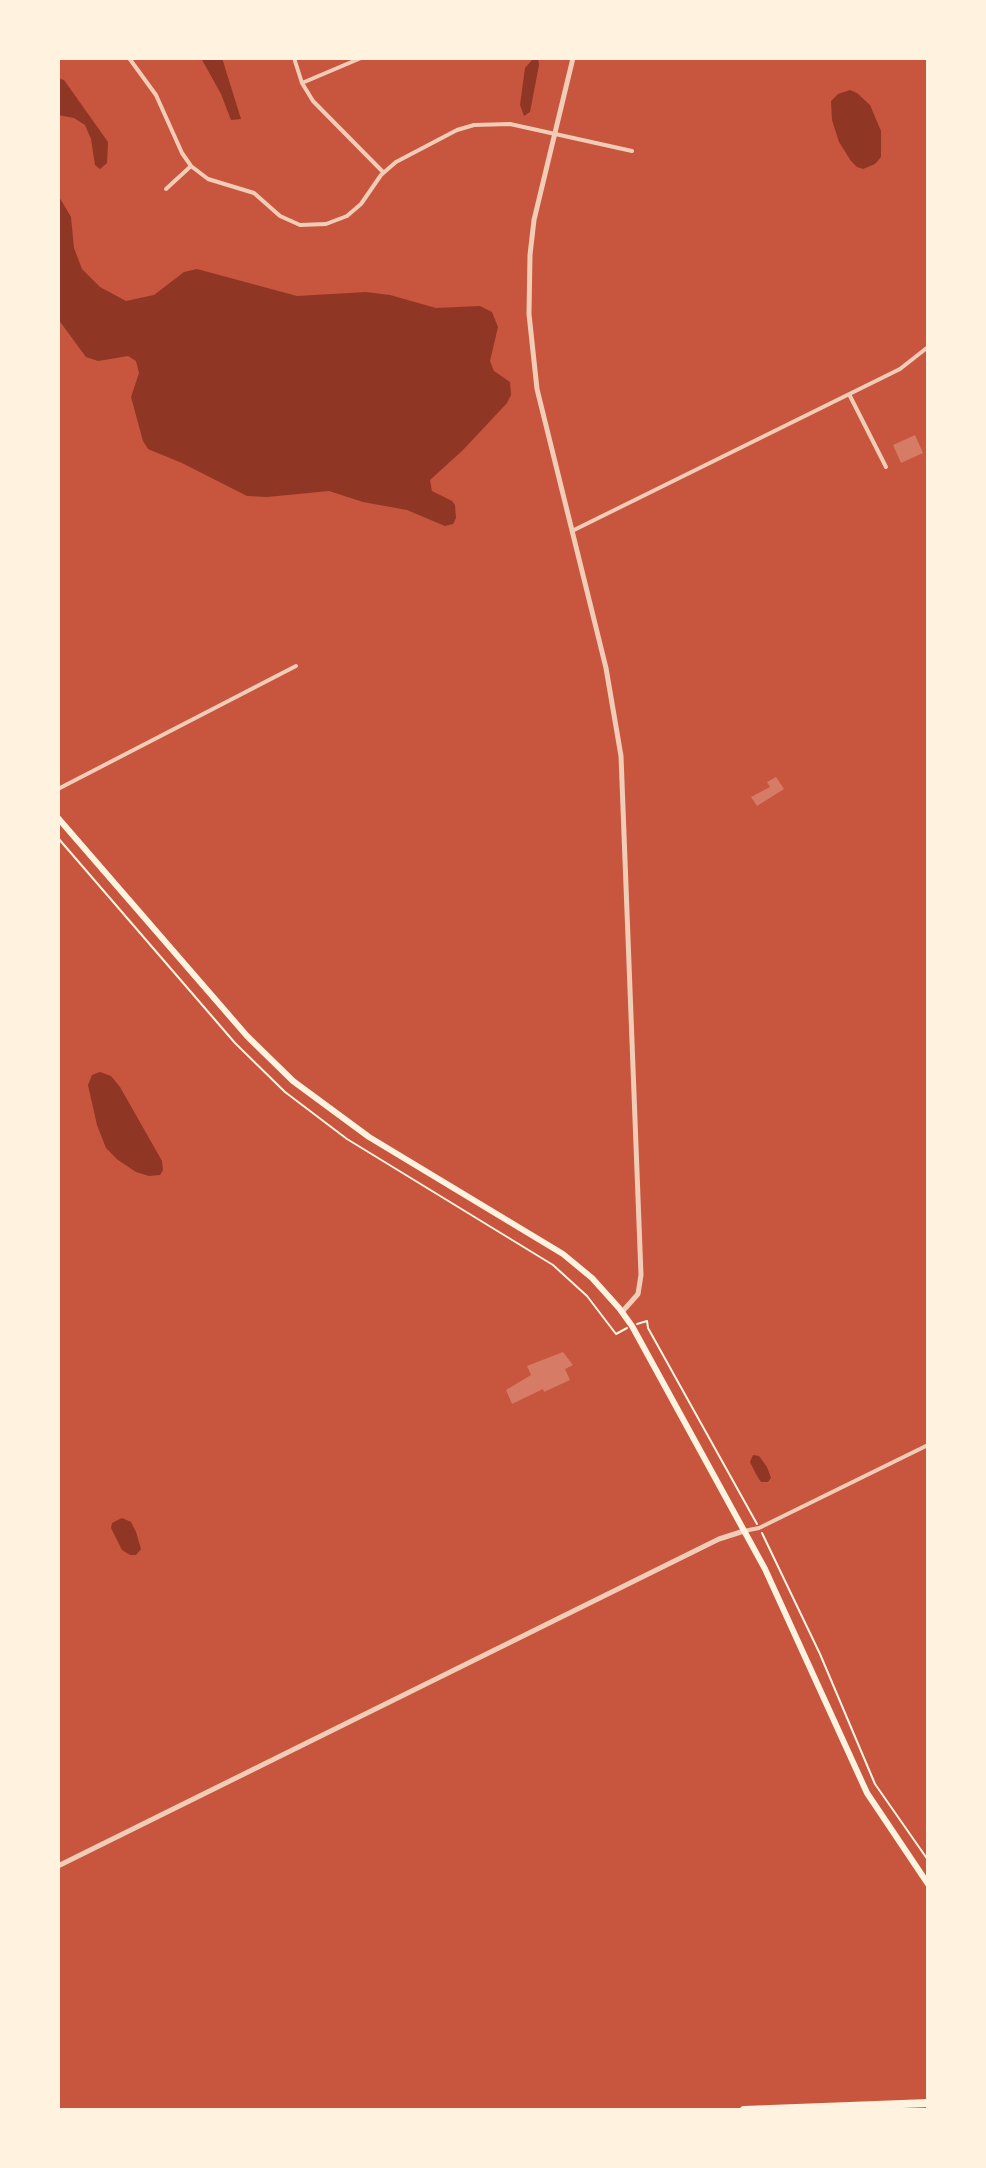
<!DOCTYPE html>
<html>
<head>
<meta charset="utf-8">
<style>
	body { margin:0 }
	#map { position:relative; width:986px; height:2168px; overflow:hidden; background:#c8553d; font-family:"DM Sans",sans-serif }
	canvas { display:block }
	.frame { position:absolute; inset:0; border:60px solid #fff3e0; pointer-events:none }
</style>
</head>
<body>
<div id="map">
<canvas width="986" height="2168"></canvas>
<div class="frame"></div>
</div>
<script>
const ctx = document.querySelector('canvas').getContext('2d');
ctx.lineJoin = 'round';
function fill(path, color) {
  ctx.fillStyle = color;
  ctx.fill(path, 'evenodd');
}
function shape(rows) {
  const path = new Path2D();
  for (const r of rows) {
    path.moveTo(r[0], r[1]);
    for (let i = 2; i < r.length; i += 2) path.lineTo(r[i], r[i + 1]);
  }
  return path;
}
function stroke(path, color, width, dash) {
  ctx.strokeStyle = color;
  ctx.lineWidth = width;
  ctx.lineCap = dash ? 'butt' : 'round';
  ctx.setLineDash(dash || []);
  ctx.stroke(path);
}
fill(shape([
	[201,58,222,58,241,119,231,120,221,94],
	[538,58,539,65,530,112,524,116,520,105,525,68,533,59],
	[58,78,64,80,108,142,107,163,100,169,95,165,91,139,85,125,74,118,58,115],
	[850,90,857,93,870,105,881,131,881,157,875,164,863,169,857,167,851,161,839,142,832,120,831,101,838,94],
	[58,195,71,217,74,248,82,269,100,287,126,301,154,295,184,272,197,269,297,296,366,292,390,295,436,308,480,306,492,312,498,327,490,361,494,371,510,382,511,395,507,403,463,450,430,480,432,491,452,501,455,505,456,518,453,524,445,526,407,510,363,502,329,491,267,497,247,496,182,463,148,449,143,441,131,397,139,373,136,361,128,356,98,361,86,357,58,319],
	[100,1072,111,1076,120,1087,162,1161,163,1170,160,1175,149,1176,136,1172,118,1160,106,1148,97,1125,88,1085,92,1075],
	[753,1455,759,1456,767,1467,771,1478,768,1482,761,1482,756,1474,750,1462],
	[122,1518,131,1522,136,1532,141,1549,136,1555,130,1555,122,1550,111,1528,112,1523]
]), '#8f3625');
fill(shape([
	[915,435,923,453,901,463,893,445],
	[776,777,784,789,757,806,751,797,770,787,767,782],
	[563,1352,573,1365,565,1369,570,1380,544,1392,543,1389,512,1404,506,1390,531,1375,527,1366]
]), '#d67c66');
stroke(shape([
	[58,838,235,1043,285,1092,347,1139,553,1265,587,1296,616,1334,627,1328],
	[637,1324,647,1321,648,1328,757,1524],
	[762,1533,820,1654,875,1784,928,1860]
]), '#fff3e0', 2);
stroke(shape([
	[129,58,156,95,182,153,191,166,208,179,254,193,280,216,300,225,326,224,347,216,361,204,381,175,396,162,457,130,474,125,510,124,632,151],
	[294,58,302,83,313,101,383,172],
	[302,83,361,58],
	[166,189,191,166],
	[849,394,886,467],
	[572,531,900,369,928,347],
	[58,789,296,666],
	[744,1531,759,1528,928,1445]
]), '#f1ccb7', 4);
stroke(shape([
	[573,58,534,220,530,255,529,314,537,389,606,668,621,756,641,1275,638,1294,622,1312],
	[58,1866,719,1539,744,1531]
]), '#f1ccb7', 5);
stroke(shape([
	[58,818,247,1036,293,1081,369,1137,563,1254,592,1278,619,1308,632,1326,765,1569,867,1793,928,1884]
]), '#fff3e0', 6);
stroke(shape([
	[744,2110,928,2103]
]), '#fff3e0', 8);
</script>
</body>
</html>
